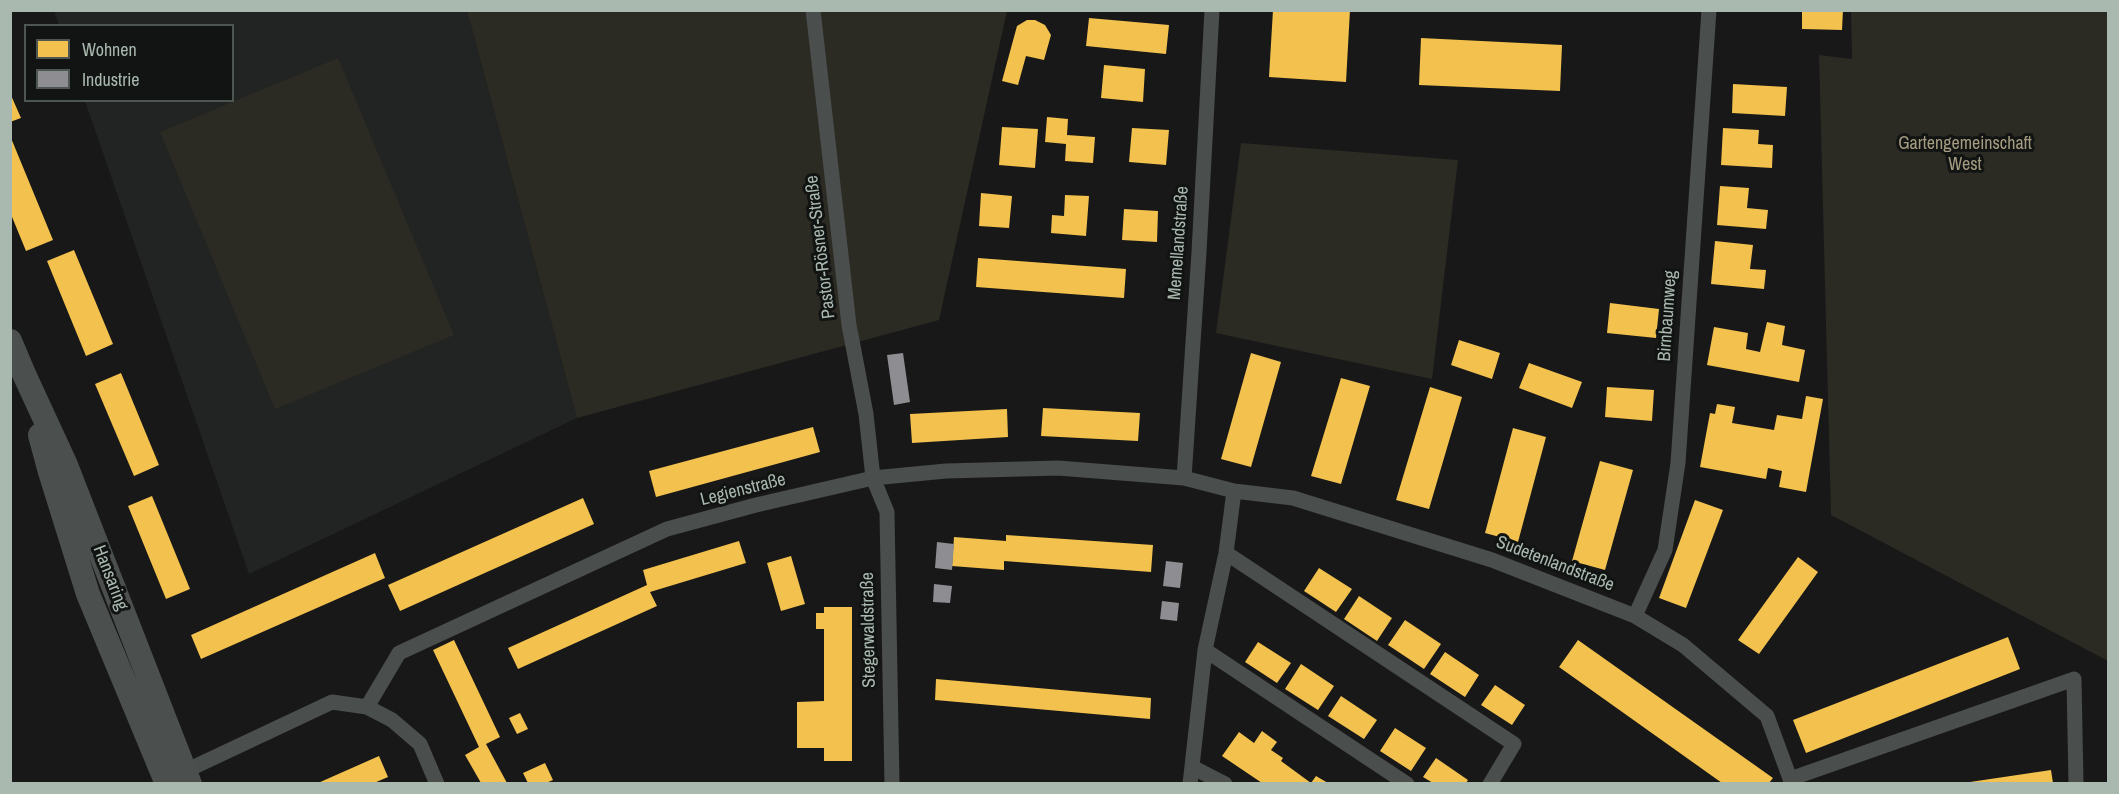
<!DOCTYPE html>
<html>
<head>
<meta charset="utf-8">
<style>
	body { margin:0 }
	#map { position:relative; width:2119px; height:794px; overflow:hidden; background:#181818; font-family:"Archivo Narrow",sans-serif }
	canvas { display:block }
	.frame { position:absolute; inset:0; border:12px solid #a9b9af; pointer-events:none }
	.legend { position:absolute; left:24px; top:24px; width:210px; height:78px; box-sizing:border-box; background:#121413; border:2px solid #4e5651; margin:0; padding:8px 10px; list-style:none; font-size:18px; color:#a9b9af }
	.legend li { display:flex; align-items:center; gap:12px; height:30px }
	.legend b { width:30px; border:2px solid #4e5651 }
</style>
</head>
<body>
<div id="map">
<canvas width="2119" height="794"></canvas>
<div class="frame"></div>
<ul class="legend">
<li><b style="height:16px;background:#f2c14e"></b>Wohnen</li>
<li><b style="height:16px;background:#8d8d92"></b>Industrie</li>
</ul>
</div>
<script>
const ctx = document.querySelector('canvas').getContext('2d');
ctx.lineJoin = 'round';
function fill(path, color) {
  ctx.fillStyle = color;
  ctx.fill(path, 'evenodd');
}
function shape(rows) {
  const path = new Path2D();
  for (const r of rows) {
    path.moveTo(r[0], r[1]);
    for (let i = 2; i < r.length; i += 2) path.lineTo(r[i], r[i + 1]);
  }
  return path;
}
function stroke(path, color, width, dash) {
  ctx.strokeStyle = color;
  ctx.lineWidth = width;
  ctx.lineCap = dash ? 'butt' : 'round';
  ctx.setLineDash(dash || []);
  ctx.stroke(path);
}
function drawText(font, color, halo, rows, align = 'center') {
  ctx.font = font + ' "Archivo Narrow",sans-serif';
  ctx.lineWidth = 6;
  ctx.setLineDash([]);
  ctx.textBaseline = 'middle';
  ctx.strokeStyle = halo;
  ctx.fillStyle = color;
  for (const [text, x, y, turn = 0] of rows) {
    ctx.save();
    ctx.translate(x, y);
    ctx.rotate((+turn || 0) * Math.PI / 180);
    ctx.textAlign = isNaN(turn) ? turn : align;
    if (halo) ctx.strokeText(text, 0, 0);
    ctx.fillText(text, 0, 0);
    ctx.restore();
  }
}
fill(shape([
	[54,11,467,11,577,418,249,574,85,101,232,100,232,26,59,25]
]), '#222423');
fill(shape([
	[467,11,1007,11,939,320,577,418],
	[1851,11,2108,11,2108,661,1831,515,1819,55,1852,59],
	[338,58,454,335,275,409,160,132],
	[1241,143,1458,160,1432,379,1216,333]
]), '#2b2a23');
fill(shape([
	[1273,10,1350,10,1346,82,1269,77],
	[1802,10,1843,10,1842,30,1802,29],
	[1089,18,1169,25,1166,54,1086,46],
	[1027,20,1035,20,1045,25,1051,35,1044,60,1026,56,1018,85,1002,81,1017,26],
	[1421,38,1562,45,1560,91,1419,85],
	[1104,65,1145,69,1143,102,1101,98],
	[1733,84,1787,87,1785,116,1732,113],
	[10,93,21,118,10,122],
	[1047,117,1068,119,1067,135,1095,137,1093,163,1065,161,1066,144,1045,142],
	[1002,127,1038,129,1035,168,999,165],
	[1132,128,1169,130,1166,165,1129,162],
	[1723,128,1759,130,1758,144,1773,145,1772,168,1721,165],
	[11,138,53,240,26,251,10,212],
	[1720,186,1749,188,1747,208,1768,210,1766,229,1717,225],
	[981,193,1012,196,1009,228,979,226],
	[1065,195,1089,196,1086,236,1051,233,1052,215,1064,216],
	[1124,209,1158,211,1157,242,1122,240],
	[1715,241,1753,245,1750,269,1766,270,1764,289,1711,284],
	[74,250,113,344,86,356,47,261],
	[978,258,1126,269,1124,298,976,287],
	[1610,303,1659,309,1656,338,1607,333],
	[1767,322,1785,326,1782,345,1805,350,1799,382,1707,365,1714,327,1748,333,1746,349,1760,352],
	[1459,340,1500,353,1492,379,1451,365],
	[1251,353,1281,362,1251,467,1221,459],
	[1529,363,1582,382,1572,408,1519,388],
	[121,373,159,465,134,476,95,384],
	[1341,378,1370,386,1341,484,1311,476],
	[1430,387,1462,397,1429,509,1396,500],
	[1607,387,1654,390,1652,421,1605,417],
	[1806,396,1823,399,1806,492,1779,487,1782,471,1768,468,1766,479,1700,467,1710,413,1715,414,1717,404,1735,407,1732,423,1774,430,1777,415,1802,419],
	[1043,408,1140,413,1138,441,1041,436],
	[1007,409,1008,437,912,443,910,414],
	[813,427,820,452,656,497,649,471],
	[1513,428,1546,437,1518,542,1485,533],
	[1600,461,1633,470,1605,570,1572,561],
	[152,496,190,589,166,599,128,506],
	[583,498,594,524,400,611,388,585],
	[1695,500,1723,510,1686,608,1659,598],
	[1006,535,1153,545,1151,572,1004,561,1004,570,952,566,954,537,1006,541],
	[739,541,746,563,650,592,657,606,518,669,508,648,647,585,643,570],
	[375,553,385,578,201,659,191,635],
	[791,556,805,604,781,611,767,563],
	[1798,557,1818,572,1759,654,1738,640],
	[1319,568,1352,589,1336,612,1304,591],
	[1359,596,1392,618,1377,641,1344,619],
	[824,607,852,607,852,761,824,761,824,748,797,748,797,702,824,701,824,629,816,629,816,613,824,613],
	[1405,620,1441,644,1424,669,1388,645],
	[2008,637,2020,669,1806,753,1793,720],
	[454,640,500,737,486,744,507,783,481,783,465,755,479,747,433,650],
	[1578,640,1773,778,1769,783,1722,783,1559,667],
	[1258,642,1291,663,1277,683,1245,662],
	[1445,652,1479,675,1465,697,1430,674],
	[1301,664,1334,686,1318,710,1285,689],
	[936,679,1151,698,1150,719,935,700],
	[1495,685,1525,705,1512,725,1481,705],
	[1341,696,1377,720,1364,739,1328,716],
	[520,713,528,729,517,734,509,718],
	[1395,728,1426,748,1411,771,1380,751],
	[1262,731,1277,742,1271,750,1283,758,1281,761,1311,783,1316,776,1328,783,1262,783,1222,756,1239,732,1254,743],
	[379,756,388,777,374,783,318,783],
	[1436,758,1468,780,1466,783,1433,783,1423,777],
	[545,763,553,780,546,783,528,783,523,773],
	[2051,770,2053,783,1970,783,1970,782]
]), '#f2c14e');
fill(shape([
	[903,353,910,402,894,405,887,355],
	[937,542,954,544,952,570,935,568],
	[1166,561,1183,563,1180,588,1163,586],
	[934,584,952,586,950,603,933,602],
	[1162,601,1179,603,1177,621,1160,619]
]), '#8d8d92');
stroke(shape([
	[813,10,849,325,866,414,873,478,887,512,892,784],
	[1184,478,1199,252,1212,10],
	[1226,553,1514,744,1490,784],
	[1635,616,1665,550,1678,463,1709,10],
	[1205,650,1407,784],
	[367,707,399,653,667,529,756,505,873,478,946,471,1058,468,1184,478,1234,491,1293,498,1492,560,1635,616,1683,645,1767,716,1792,784],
	[1192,767,1225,784],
	[179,774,332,702,367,707,392,720,420,744,437,784],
	[1790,779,2074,679,2076,784],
	[1190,784,1205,650,1226,553,1234,491]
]), '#4a4e4c', 15);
stroke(shape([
	[10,341,24,374,66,465,190,784],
	[40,435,50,472,88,594,167,784]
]), '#4b4f4d', 24);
drawText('18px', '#a49b80', '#121413', [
	["Gartengemeinschaft",1965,144],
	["West",1965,165]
]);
drawText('18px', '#a9b9af', '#121413', [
	["Memellandstraße",1179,243,-86],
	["Pastor-Rösner-Straße",821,247,-97],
	["Birnbaumweg",1668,316,-86],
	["Legienstraße",743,490,-14],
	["Sudetenlandstraße",1555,564,21],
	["Hansaring",110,578,69],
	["Stegerwaldstraße",869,630,-91]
]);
</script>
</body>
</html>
